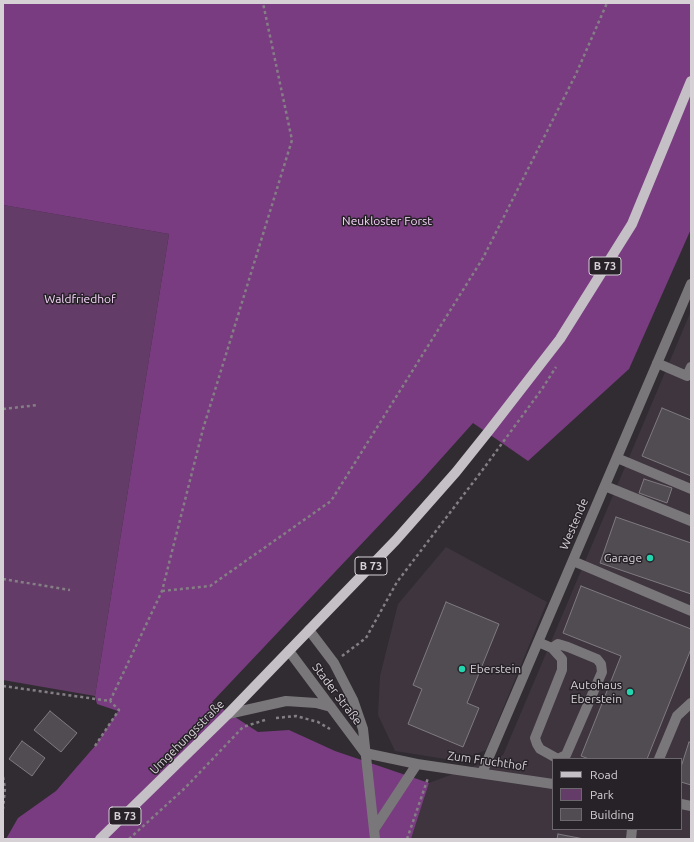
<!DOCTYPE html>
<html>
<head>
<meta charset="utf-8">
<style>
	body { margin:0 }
	#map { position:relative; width:694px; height:842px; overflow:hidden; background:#312c32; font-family:Ubuntu,sans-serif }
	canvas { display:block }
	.frame { position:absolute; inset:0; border:4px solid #d5d1d5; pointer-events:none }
	.legend { position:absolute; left:552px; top:758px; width:130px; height:72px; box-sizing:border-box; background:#272228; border:1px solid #6d686d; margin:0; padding:5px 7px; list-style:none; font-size:12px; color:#d5d1d5 }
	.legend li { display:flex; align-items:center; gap:8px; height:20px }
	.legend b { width:20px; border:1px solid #6d686d }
</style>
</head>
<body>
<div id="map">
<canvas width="694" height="842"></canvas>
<div class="frame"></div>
<ul class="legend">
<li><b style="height:5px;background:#c5c0c6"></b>Road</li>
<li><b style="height:11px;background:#643c68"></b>Park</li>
<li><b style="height:11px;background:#514c51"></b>Building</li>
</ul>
</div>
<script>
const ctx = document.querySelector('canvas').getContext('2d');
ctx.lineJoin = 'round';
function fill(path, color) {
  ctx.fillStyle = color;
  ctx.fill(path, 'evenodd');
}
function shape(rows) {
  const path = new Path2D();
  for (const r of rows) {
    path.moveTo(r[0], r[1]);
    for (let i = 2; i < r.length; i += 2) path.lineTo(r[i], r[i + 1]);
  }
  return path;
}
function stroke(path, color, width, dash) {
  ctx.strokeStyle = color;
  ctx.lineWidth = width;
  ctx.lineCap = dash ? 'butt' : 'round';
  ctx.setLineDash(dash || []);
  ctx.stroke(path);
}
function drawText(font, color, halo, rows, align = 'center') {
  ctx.font = font + ' Ubuntu,sans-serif';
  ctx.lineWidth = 3;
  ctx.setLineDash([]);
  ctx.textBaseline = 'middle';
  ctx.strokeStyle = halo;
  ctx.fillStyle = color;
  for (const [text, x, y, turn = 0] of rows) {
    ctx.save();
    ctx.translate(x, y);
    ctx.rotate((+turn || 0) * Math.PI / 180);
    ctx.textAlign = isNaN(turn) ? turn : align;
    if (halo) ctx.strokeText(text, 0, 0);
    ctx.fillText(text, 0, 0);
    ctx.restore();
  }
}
fill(shape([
	[691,311,691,839,411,839,429,783,503,755],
	[553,759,681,759,681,829,553,829],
	[446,547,547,602,486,750,458,761,395,751,378,715,380,676,398,604]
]), '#3e353f');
fill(shape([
	[3,205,169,234,95,696,3,680]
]), '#643c68');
fill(shape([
	[3,3,691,3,691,229,629,369,528,461,473,423,421,481,212,702,258,732,289,730,335,751,429,783,411,839,6,839,18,818,56,791,95,746,118,711,97,704,95,696,169,234,3,205]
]), '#793c80');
const building = shape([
	[662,408,691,420,691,476,642,456,662,408],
	[644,479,672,488,667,503,639,493,644,479],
	[616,517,691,543,691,594,600,563,616,517],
	[581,586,691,629,691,649,647,759,589,759,581,756,621,656,563,633,581,586],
	[446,602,499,624,467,703,479,708,463,747,408,724,422,689,413,685,446,602],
	[50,711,77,733,61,752,34,730,50,711],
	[22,741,45,758,32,776,9,759,22,741],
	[689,742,691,743,691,785,681,782,681,767,689,742],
	[558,834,584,839,557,839,558,834]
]);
fill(building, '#514c51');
stroke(building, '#7f7a80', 1);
stroke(shape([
	[3,409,38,405],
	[3,579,70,590],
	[162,591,210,586,331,501,483,258,576,74,607,3],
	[342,656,366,638,397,582,481,472,542,389,556,367],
	[3,686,110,701,162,591,203,429,292,140,263,3],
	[276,718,296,716,318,722,330,729],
	[95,746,119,710,110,701],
	[3,777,5,788,3,809],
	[129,839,185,788,243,727,265,720],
	[407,839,428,778]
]), '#847f84', 2.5, [3, 3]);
stroke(shape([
	[657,363,687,376,691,367],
	[617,458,691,489],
	[605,486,691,521],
	[573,561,691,611],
	[309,630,334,663,353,700,363,729,375,839],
	[538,642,552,648,562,659,562,670,535,738,537,744,540,749,558,759,566,755,602,672,601,664,597,659,568,647,558,644,552,648],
	[289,651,365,753],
	[228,714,286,701,316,703,331,707],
	[365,753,417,764],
	[659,759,677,716,691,703],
	[482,773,691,284],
	[681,804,691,806],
	[375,828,417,764,553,784],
	[631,839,632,829]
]), '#7a777a', 10);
stroke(shape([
	[100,839,228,714,396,540,456,472,488,432,560,339,632,224,691,81]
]), '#c5c0c6', 10);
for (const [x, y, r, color] of [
	[650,558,4,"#23d5af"],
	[462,669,4,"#23d5af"],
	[630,692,4,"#23d5af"]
]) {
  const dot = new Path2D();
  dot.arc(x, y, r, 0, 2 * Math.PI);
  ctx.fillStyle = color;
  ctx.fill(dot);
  stroke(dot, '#272228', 1.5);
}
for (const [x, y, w] of [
	[605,266,32],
	[371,566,32],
	[125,816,32]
]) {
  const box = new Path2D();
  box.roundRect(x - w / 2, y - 9, w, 18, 3);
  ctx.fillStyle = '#272228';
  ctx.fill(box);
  stroke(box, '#d5d1d5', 1);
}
drawText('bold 11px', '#d5d1d5', null, [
	["B 73",605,266],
	["B 73",371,566],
	["B 73",125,816]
]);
drawText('12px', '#f8d6fc', '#272228', [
	["Neukloster Forst",387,221],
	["Waldfriedhof",80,299]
]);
drawText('12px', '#d5d1d5', '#272228', [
	["Westende",574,524,-67],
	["Stader Straße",337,694,53],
	["Umgehungsstraße",187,737,-45],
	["Zum Fruchthof",487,761,8]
]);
drawText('12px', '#d5d1d5', '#272228', [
	["Garage",642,558],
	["Eberstein",470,669,"left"],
	["Autohaus",622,685],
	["Eberstein",622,699]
], 'right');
</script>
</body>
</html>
